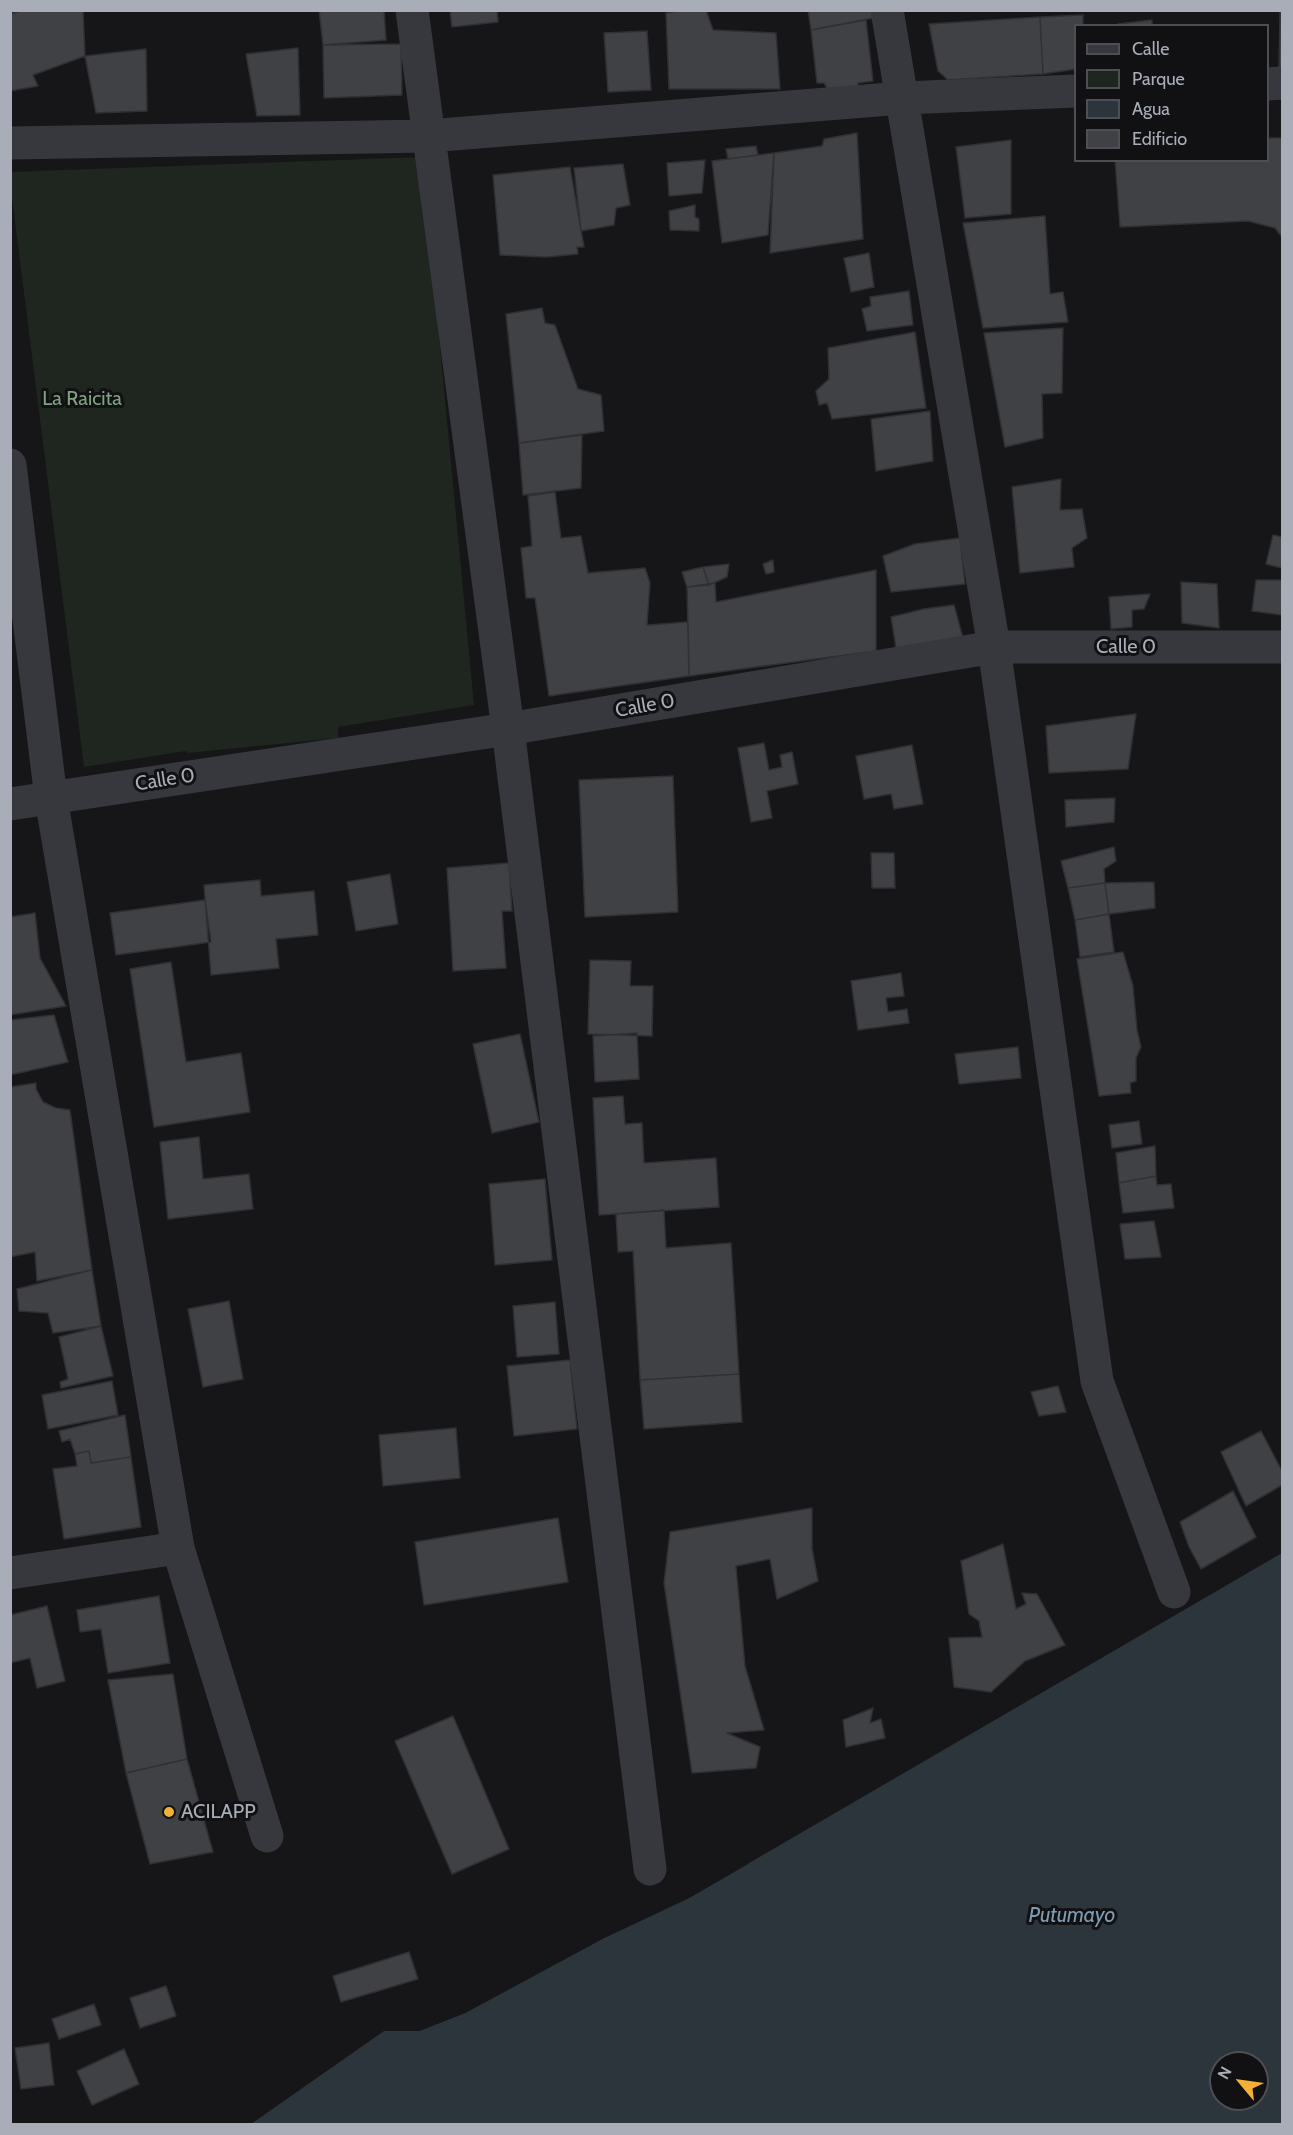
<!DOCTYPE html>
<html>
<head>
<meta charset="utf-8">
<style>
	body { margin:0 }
	#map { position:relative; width:1293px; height:2135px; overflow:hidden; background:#161618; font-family:Cabin,sans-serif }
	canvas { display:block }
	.frame { position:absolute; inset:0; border:12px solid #a8adb8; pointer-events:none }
	.legend { position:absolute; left:1074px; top:24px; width:195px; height:138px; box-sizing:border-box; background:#111113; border:2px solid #4d4f55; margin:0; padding:8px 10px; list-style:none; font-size:18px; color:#a8adb8 }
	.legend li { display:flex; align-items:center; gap:12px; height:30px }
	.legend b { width:30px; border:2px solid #4d4f55 }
	.north { position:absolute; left:1209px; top:2051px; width:60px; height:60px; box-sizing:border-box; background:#111113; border:2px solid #4d4f55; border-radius:50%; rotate:299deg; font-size:16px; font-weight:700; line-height:24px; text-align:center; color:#a8adb8 }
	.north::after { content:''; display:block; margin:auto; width:21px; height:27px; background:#f2b134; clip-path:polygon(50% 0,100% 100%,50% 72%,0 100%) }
</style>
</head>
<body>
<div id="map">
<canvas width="1293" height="2135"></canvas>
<div class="frame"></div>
<ul class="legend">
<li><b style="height:8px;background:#37383d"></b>Calle</li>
<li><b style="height:16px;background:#1e261f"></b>Parque</li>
<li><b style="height:16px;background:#2c353c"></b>Agua</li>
<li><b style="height:16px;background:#404145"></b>Edificio</li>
</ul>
<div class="north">N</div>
</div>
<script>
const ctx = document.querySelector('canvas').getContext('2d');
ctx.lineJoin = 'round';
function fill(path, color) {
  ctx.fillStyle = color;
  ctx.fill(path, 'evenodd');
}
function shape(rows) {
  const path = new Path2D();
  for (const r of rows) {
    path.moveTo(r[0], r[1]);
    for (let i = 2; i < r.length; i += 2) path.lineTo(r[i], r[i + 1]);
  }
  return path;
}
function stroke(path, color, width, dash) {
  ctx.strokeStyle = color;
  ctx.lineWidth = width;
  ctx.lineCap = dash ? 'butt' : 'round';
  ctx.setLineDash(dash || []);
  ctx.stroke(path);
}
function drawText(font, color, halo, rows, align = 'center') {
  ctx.font = font + ' Cabin,sans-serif';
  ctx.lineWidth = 6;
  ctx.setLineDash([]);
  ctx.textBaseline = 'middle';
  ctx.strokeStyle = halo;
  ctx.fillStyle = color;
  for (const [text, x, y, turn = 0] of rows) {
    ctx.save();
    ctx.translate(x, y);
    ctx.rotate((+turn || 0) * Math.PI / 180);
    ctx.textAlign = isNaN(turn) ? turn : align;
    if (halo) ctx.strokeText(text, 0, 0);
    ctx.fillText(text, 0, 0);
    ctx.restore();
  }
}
fill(shape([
	[422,157,474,705,338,727,338,738,187,753,186,751,84,767,11,190,10,172]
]), '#1e261f');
fill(shape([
	[1282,1553,1282,2124,251,2124,384,2031,419,2031,465,2013,604,1938,689,1898],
	[1221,2063,1257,2063,1257,2099,1221,2099]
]), '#2c353c');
fill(shape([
	[747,1861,748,1864,689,1898,604,1938,465,2013,419,2031,421,2027,463,2010,603,1935,688,1895]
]), '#161618');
const building = shape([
	[24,10,83,10,85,56,33,75,38,86,10,91,10,14,24,10],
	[319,10,384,10,386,40,323,45,319,10],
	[450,10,497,10,498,22,452,27,450,10],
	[686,10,706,10,713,30,776,33,780,89,669,89,666,13,686,10],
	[808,10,877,10,879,17,811,30,808,10],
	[1280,10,1282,10,1282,68,1279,69,1280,10],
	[1083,15,1083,26,1076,26,1076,69,1043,74,1040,17,1083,15],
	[1040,17,1043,74,948,80,938,71,929,24,1040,17],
	[866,20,873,81,858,83,858,93,832,96,824,83,817,83,811,30,866,20],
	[1152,20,1152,26,1118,26,1118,24,1152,20],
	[647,31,651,90,608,92,604,33,647,31],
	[401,44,402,95,324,98,323,45,401,44],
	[298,48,300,115,257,116,246,54,298,48],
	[146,49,147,111,96,113,85,56,146,49],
	[857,133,863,239,770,253,774,153,822,146,824,139,857,133],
	[1268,138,1282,138,1282,237,1275,228,1248,221,1120,227,1115,160,1268,160,1268,138],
	[1011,140,1011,214,965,218,956,147,1011,140],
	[756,146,758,155,728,159,726,149,756,146],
	[774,153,768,235,722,243,712,161,774,153],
	[705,160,702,193,669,196,667,163,705,160],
	[623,164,630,205,616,208,614,225,581,231,574,168,623,164],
	[570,167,584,247,577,247,578,254,546,257,500,255,493,175,570,167],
	[695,205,695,217,699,219,699,231,670,230,669,211,695,205],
	[1045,216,1050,294,1063,292,1068,322,983,328,963,223,1045,216],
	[869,253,874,287,851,292,844,258,869,253],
	[909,291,913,325,867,331,862,309,871,306,870,297,909,291],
	[542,308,545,323,555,325,578,389,601,395,604,431,519,443,506,314,542,308],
	[1063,328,1062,393,1042,394,1043,438,1005,447,984,333,1063,328],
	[915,332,926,408,832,419,827,403,819,405,816,391,829,379,828,348,915,332],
	[930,411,933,461,876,471,871,419,930,411],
	[582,435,581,488,523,495,519,443,582,435],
	[1061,479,1060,510,1082,509,1087,538,1072,548,1074,567,1020,573,1012,487,1061,479],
	[555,492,561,538,581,536,588,573,645,568,650,583,647,625,688,622,689,676,549,696,535,598,526,598,521,548,532,546,528,496,555,492],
	[1273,535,1282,537,1282,568,1266,564,1273,535],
	[960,538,965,584,891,592,883,556,915,544,960,538],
	[773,560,774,572,766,574,763,564,773,560],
	[729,564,727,577,709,585,703,567,729,564],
	[703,567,709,585,687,587,682,572,703,567],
	[876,570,876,651,689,676,687,587,715,583,716,602,876,570],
	[1256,580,1282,580,1282,615,1252,611,1256,580],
	[1181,582,1217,584,1219,628,1182,623,1181,582],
	[1150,594,1144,609,1132,610,1132,627,1111,629,1109,597,1150,594],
	[954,605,963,638,896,648,891,617,924,609,954,605],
	[1136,714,1128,769,1049,773,1046,726,1136,714],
	[764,743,769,770,782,767,780,755,792,752,798,784,767,791,772,818,751,822,738,748,764,743],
	[912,745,923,804,894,809,891,794,864,799,856,756,912,745],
	[673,776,678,912,585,917,579,780,673,776],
	[1115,798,1114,822,1066,827,1065,800,1115,798],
	[1114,847,1116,861,1104,869,1105,883,1068,888,1061,861,1114,847],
	[871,853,894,853,895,888,872,888,871,853],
	[509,863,512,911,502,911,506,968,453,971,447,868,509,863],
	[390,874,398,924,356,931,347,882,390,874],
	[260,880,261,896,314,891,318,935,276,939,279,968,211,975,204,885,260,880],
	[1154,882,1155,908,1109,914,1105,883,1154,882],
	[1105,883,1109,914,1075,920,1068,888,1105,883],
	[205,900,211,942,116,955,110,913,205,900],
	[35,913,40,958,66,1006,10,1015,10,917,35,913],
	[1109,914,1114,952,1080,957,1075,920,1109,914],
	[1123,952,1133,986,1137,1030,1141,1047,1136,1058,1136,1081,1130,1083,1131,1093,1099,1096,1077,959,1123,952],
	[590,960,631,961,630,986,653,986,652,1036,588,1034,590,960],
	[171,962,186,1062,241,1053,250,1112,154,1127,130,969,171,962],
	[901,973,904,996,886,998,888,1012,907,1009,909,1023,858,1030,851,981,901,973],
	[54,1015,68,1062,10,1075,10,1020,54,1015],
	[637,1033,639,1079,595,1082,593,1036,637,1033],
	[520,1034,539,1122,492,1133,473,1044,520,1034],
	[1018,1047,1021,1078,959,1084,955,1054,1018,1047],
	[36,1083,36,1089,43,1102,56,1108,70,1110,92,1270,37,1281,35,1252,10,1257,10,1087,36,1083],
	[623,1096,625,1124,642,1123,644,1163,716,1158,719,1207,599,1215,593,1098,623,1096],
	[1139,1121,1142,1144,1112,1148,1109,1125,1139,1121],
	[199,1137,203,1179,249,1174,253,1209,168,1219,160,1142,199,1137],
	[1155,1146,1156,1176,1119,1183,1116,1153,1155,1146],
	[1156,1176,1157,1185,1171,1184,1174,1208,1123,1213,1119,1183,1156,1176],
	[545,1179,552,1260,495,1265,489,1184,545,1179],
	[664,1210,666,1248,731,1243,739,1374,640,1380,633,1251,618,1252,616,1214,664,1210],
	[1154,1221,1161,1257,1125,1259,1120,1224,1154,1221],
	[92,1270,101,1326,53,1333,48,1313,19,1311,17,1289,92,1270],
	[229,1301,243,1379,203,1387,188,1309,229,1301],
	[555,1302,559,1354,517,1357,513,1306,555,1302],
	[101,1326,113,1376,61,1388,60,1382,68,1379,59,1337,101,1326],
	[570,1360,577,1429,514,1436,507,1366,570,1360],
	[739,1374,742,1422,644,1429,640,1380,739,1374],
	[112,1381,118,1415,48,1429,42,1395,112,1381],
	[1058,1386,1066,1412,1039,1416,1031,1392,1058,1386],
	[125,1415,131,1457,91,1463,89,1451,75,1454,70,1439,62,1442,59,1431,125,1415],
	[456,1428,460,1478,383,1486,379,1435,456,1428],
	[1261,1431,1282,1471,1282,1485,1246,1506,1221,1452,1261,1431],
	[89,1451,91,1463,131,1457,141,1527,64,1539,53,1469,77,1466,75,1454,89,1451],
	[1233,1491,1256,1537,1201,1569,1189,1547,1180,1522,1233,1491],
	[812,1508,812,1548,818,1581,777,1599,770,1559,736,1566,745,1666,764,1730,727,1733,760,1747,756,1768,692,1773,664,1583,670,1532,812,1508],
	[558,1518,568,1582,424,1605,415,1542,558,1518],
	[1003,1544,1016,1609,1026,1604,1022,1593,1037,1594,1065,1645,1025,1661,991,1692,954,1687,949,1638,982,1637,979,1621,969,1614,961,1561,1003,1544],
	[159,1596,170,1663,108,1673,101,1629,80,1632,77,1610,159,1596],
	[47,1606,65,1681,37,1688,30,1658,10,1663,10,1615,47,1606],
	[173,1674,187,1759,126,1773,108,1680,173,1674],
	[873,1708,870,1723,881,1719,885,1738,846,1747,843,1720,873,1708],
	[453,1716,509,1849,452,1874,395,1741,453,1716],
	[187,1759,213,1852,150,1864,126,1773,187,1759],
	[409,1952,418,1979,341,2002,333,1976,409,1952],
	[166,1986,176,2016,140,2028,130,1998,166,1986],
	[94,2004,101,2025,59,2039,52,2019,94,2004],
	[49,2043,54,2085,21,2089,15,2048,49,2043],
	[124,2049,139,2084,92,2105,77,2071,124,2049]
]);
fill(building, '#404145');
stroke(building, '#303034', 1.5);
stroke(shape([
	[412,10,508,729,650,1869],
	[887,10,994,647,1097,1381,1174,1592],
	[1268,84,1282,83],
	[10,143,428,136,902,98,1076,91],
	[10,465,51,798,178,1548,267,1836],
	[10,804,508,729,994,647,1282,647],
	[10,1573,178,1548]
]), '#37383d', 33);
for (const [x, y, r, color] of [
	[169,1812,6,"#f2b134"]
]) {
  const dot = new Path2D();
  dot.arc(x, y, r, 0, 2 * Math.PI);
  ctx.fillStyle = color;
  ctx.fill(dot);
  stroke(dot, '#111113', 2);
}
drawText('20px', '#7fa381', '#111113', [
	["La Raicita",82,399]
]);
drawText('20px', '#a8adb8', '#111113', [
	["Calle 0",1126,647],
	["Calle 0",645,706,-10],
	["Calle 0",165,780,-9]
]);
drawText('20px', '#a8adb8', '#111113', [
	["ACILAPP",181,1812]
], 'left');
drawText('italic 21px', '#7f9bb3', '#111113', [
	["Putumayo",1072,1916]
]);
</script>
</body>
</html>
